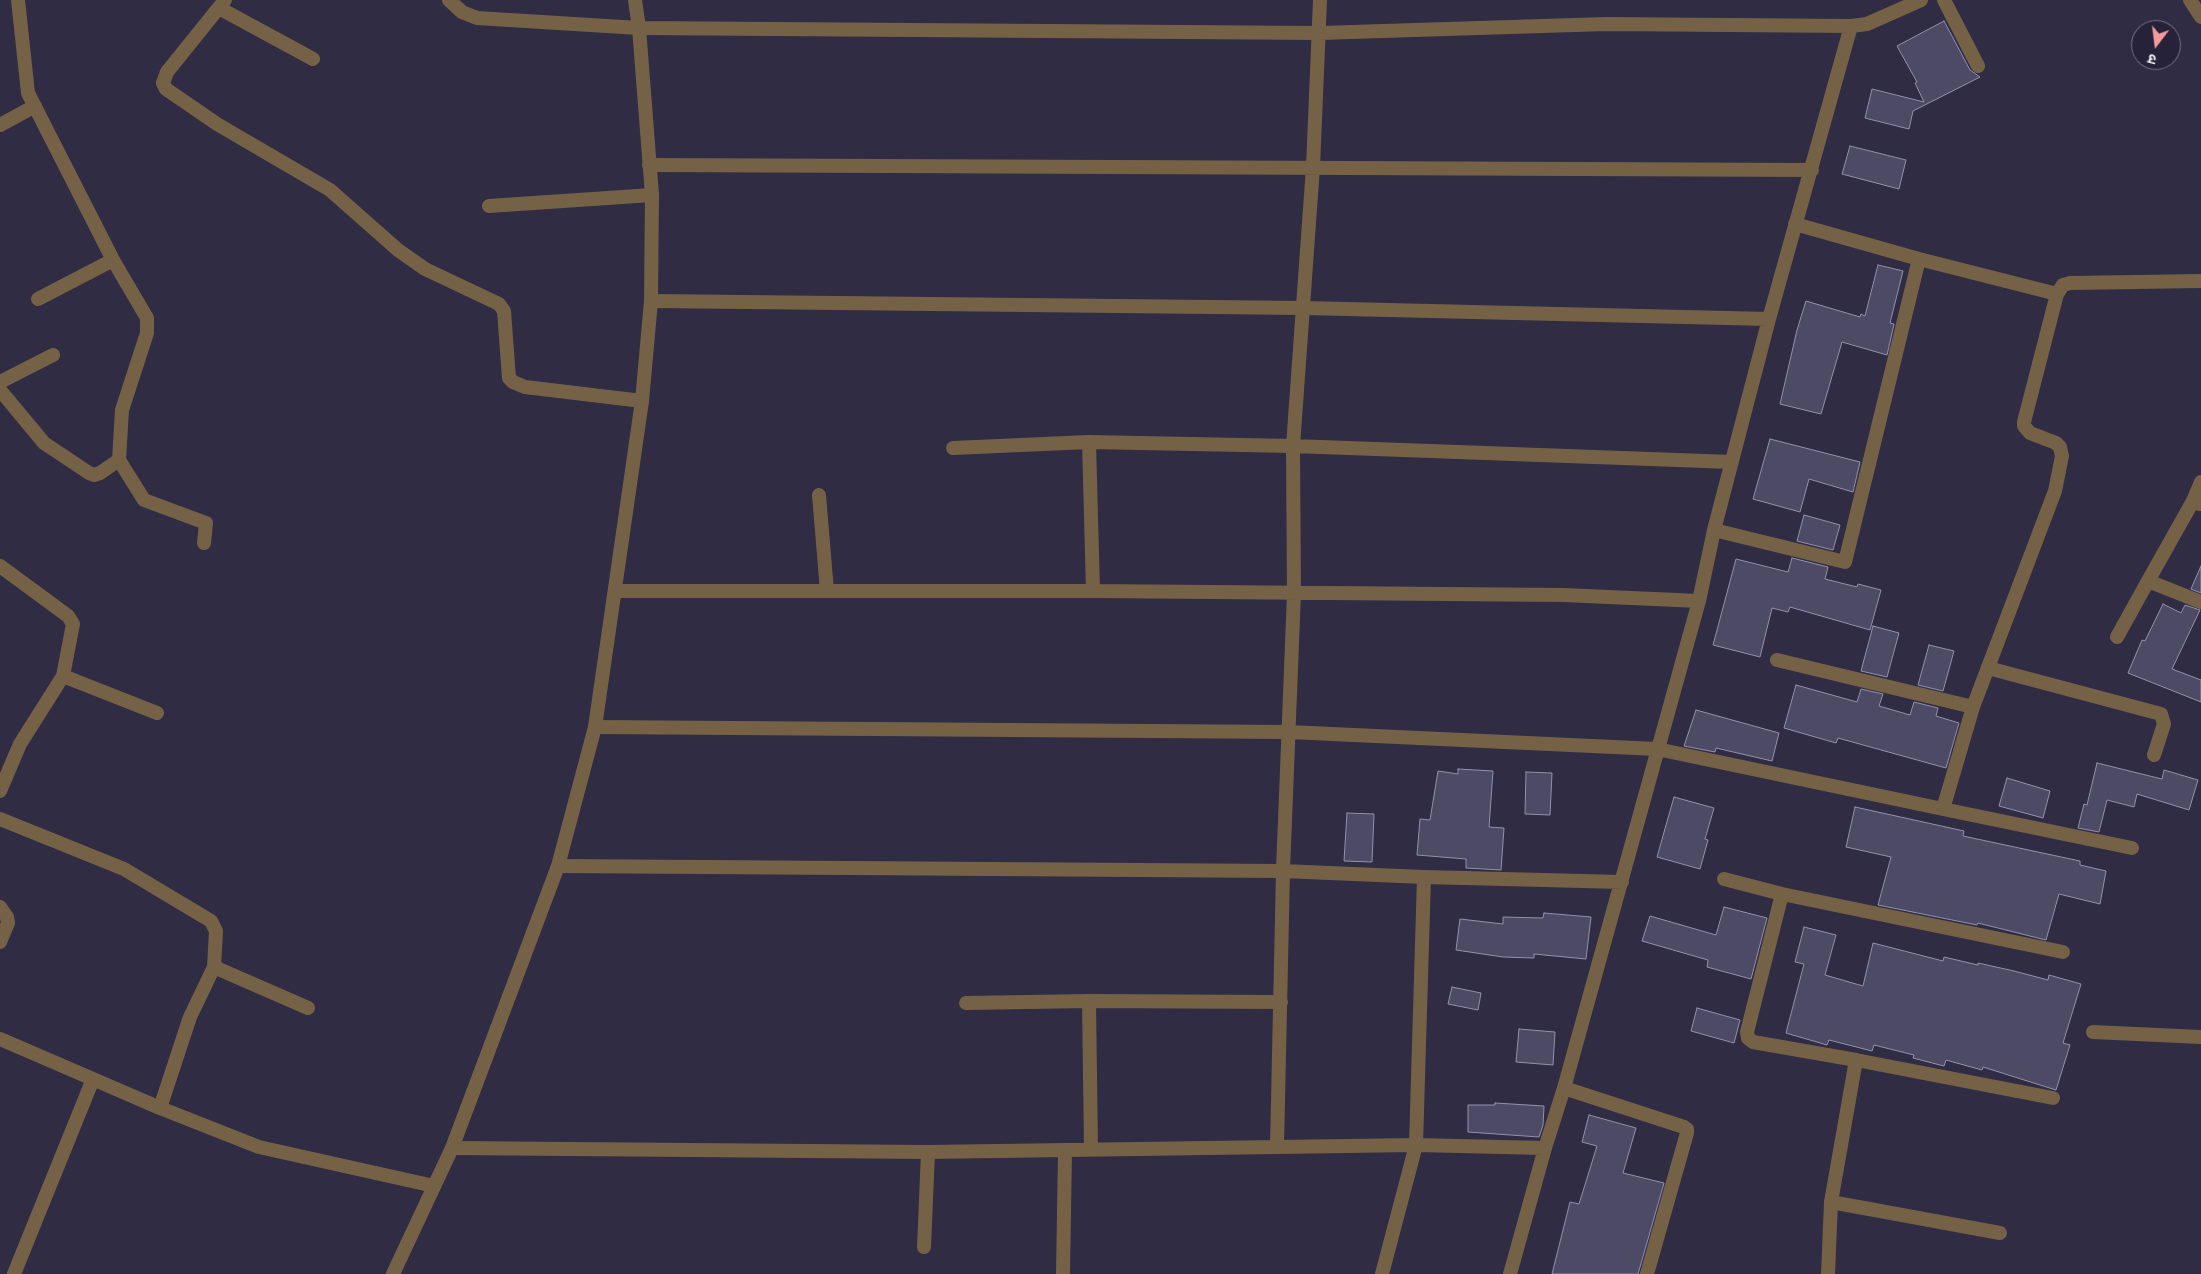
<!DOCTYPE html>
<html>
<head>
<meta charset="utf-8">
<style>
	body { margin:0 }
	#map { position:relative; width:2201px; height:1274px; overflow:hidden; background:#2f2c44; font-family:Signika,"Noto Sans Devanagari",sans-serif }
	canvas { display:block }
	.north { position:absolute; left:2131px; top:20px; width:50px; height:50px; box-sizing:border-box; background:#26223a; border:1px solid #777488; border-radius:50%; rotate:195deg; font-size:14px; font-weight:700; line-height:20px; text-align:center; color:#f1f0fd }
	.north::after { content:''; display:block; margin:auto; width:18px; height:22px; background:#f59b9c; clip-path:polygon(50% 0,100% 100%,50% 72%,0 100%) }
</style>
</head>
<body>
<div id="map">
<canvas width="2201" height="1274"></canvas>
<div class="north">उ</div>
</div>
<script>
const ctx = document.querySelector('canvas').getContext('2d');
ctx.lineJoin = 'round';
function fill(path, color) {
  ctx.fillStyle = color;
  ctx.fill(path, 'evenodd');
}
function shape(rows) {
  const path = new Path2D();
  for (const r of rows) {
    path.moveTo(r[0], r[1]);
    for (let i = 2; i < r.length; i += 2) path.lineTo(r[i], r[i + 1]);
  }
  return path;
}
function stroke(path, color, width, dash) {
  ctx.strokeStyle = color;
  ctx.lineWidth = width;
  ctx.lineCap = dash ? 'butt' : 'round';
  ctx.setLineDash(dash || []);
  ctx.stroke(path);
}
const building = shape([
	[1944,21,1970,70,1980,77,1913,111,1909,129,1865,118,1872,89,1924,102,1915,83,1917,82,1897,46,1944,21],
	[1850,146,1906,160,1899,189,1842,174,1850,146],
	[1878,265,1903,271,1890,323,1894,324,1887,355,1842,342,1821,414,1780,404,1797,330,1806,301,1860,317,1861,314,1865,316,1878,265],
	[1770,439,1860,462,1853,492,1809,479,1800,512,1753,499,1770,439],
	[1804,515,1840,525,1833,550,1797,541,1804,515],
	[1792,558,1828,567,1825,579,1857,587,1858,584,1881,590,1870,630,1790,607,1788,612,1772,608,1760,657,1713,645,1736,559,1788,572,1792,558],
	[2201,566,2201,593,2191,589,2201,566],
	[2163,604,2181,613,2185,605,2200,610,2172,669,2201,680,2201,702,2128,673,2142,640,2145,641,2163,604],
	[1873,626,1899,633,1887,677,1861,671,1873,626],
	[1929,645,1954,651,1943,691,1918,685,1929,645],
	[1796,685,1857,702,1861,689,1883,694,1879,706,1910,715,1914,702,1938,708,1936,716,1959,723,1946,768,1838,738,1836,743,1784,728,1796,685],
	[1696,710,1779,733,1772,761,1716,748,1715,752,1684,746,1696,710],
	[2097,763,2162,779,2164,770,2198,780,2189,810,2137,794,2134,807,2107,800,2099,832,2078,828,2084,804,2087,805,2097,763],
	[1458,769,1493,771,1489,827,1504,828,1501,870,1466,868,1466,859,1417,855,1420,819,1430,820,1438,771,1458,774,1458,769],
	[1526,772,1552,773,1550,815,1525,814,1526,772],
	[2007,778,2050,791,2043,818,1999,806,2007,778],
	[1674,797,1714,808,1705,839,1708,840,1700,869,1657,857,1674,797],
	[1855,807,1964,831,1963,836,2080,861,2080,865,2106,871,2100,904,2059,894,2046,940,1978,923,1977,925,1878,905,1891,857,1846,847,1855,807],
	[1347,813,1374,814,1372,862,1344,861,1347,813],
	[1724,907,1767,918,1751,979,1707,967,1708,960,1642,941,1650,916,1716,935,1724,907],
	[1544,913,1591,917,1586,959,1534,954,1534,958,1503,957,1456,950,1460,919,1503,924,1503,917,1543,918,1544,913],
	[1804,927,1836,935,1825,975,1863,986,1873,943,1943,961,1944,957,1978,965,1978,963,2014,971,2048,980,2049,975,2081,984,2063,1043,2070,1045,2056,1090,1983,1067,1982,1070,1946,1060,1944,1066,1913,1058,1914,1055,1874,1045,1872,1051,1829,1040,1827,1045,1786,1033,1804,964,1795,962,1804,927],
	[1452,987,1481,993,1478,1010,1448,1004,1452,987],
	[1697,1008,1740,1020,1734,1043,1691,1031,1697,1008],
	[1519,1029,1555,1032,1553,1065,1516,1062,1519,1029],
	[1495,1103,1544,1106,1543,1125,1539,1137,1468,1132,1468,1105,1495,1105,1495,1103],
	[1589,1115,1636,1128,1623,1173,1664,1183,1638,1274,1552,1274,1570,1202,1579,1204,1597,1146,1582,1142,1589,1115]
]);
fill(building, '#4d4a66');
stroke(building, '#9491ae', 1);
stroke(shape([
	[18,0,28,93,113,260,147,318,147,333,122,410,119,460,144,500,206,523,204,543],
	[225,0,167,72,163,83,166,89,217,124,330,190,398,250,425,269,499,304,504,311,509,378,513,382,525,387,642,401],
	[449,0,462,12,477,18,639,28,1320,33,1606,24,1851,26,1867,24,1921,0],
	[1944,0,1978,66],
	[2190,0,2201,17],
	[219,8,313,59],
	[0,125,35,106],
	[649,165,1812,170],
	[489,206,652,195],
	[1919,259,2057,294],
	[38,299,113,260],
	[651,301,1304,308,1769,319],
	[0,382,53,355],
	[0,390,44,443,89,473,94,475,100,473,119,460],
	[1089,442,1093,591],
	[953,448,1089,442,1293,446,1732,462],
	[819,495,827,591],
	[2193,501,2148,581,2201,602],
	[2200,504,2193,501,2201,482],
	[1714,530,1845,562,1919,259,1795,224],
	[0,566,68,616,73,624,63,676,20,744,0,791],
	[615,591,1093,591,1564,595,1699,601],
	[2117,637,2148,581],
	[1777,660,1973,707],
	[1988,668,2161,714,2164,724,2154,755],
	[63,676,157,713],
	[595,727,1289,732,1657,749,1943,809],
	[0,819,124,869,211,921,216,931,214,967],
	[2132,848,1943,809,1973,707,2055,491,2062,456,2060,447,2056,443,2030,433,2024,426,2024,422,2057,294,2063,285,2070,283,2201,281],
	[558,866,1283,871,1424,877,1622,882],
	[1724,879,1782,894,1747,1032,1748,1038,1753,1042,1856,1060],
	[1782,894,2063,952],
	[0,907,7,917,8,923,0,942],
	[1089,1001,1281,1002],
	[966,1003,1089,1001,1091,1149],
	[2093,1032,2201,1037],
	[0,1039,160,1108,259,1147,434,1186],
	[1564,1088,1684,1127,1687,1129,1687,1133,1647,1274],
	[160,1108,190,1017,214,967,308,1008],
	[1277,1147,1283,871,1294,593,1293,446,1313,167,1320,0],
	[452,1148,928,1152,1416,1145,1545,1148],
	[1831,1202,2000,1233],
	[924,1247,928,1152],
	[14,1274,93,1079],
	[1063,1274,1065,1151],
	[1382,1274,1416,1145,1424,877],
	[1510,1274,1545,1148,1564,1088,1699,601,1714,530,1769,319,1851,26],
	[1828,1274,1831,1202,1856,1060,2053,1098]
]), '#756246', 14);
stroke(shape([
	[393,1274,452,1148,558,866,595,727,642,401,651,301,652,195,639,28,635,0]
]), '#756246', 14);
</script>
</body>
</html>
